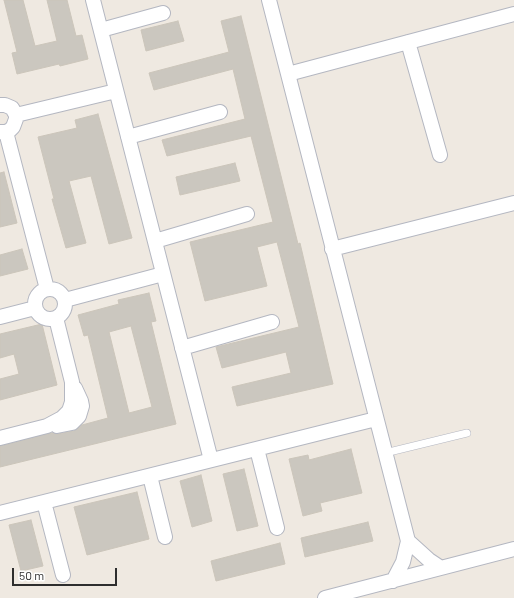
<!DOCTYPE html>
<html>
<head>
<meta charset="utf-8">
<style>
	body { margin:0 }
	#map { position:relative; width:514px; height:598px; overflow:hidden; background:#efe9e1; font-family:Barlow,sans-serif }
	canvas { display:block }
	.scale { position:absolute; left:12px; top:568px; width:105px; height:18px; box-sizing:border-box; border:2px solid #2e2e2e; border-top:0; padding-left:5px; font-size:12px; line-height:14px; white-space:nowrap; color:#2e2e2e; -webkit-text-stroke:3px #fff; paint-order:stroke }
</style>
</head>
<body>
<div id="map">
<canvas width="514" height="598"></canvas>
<div class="scale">50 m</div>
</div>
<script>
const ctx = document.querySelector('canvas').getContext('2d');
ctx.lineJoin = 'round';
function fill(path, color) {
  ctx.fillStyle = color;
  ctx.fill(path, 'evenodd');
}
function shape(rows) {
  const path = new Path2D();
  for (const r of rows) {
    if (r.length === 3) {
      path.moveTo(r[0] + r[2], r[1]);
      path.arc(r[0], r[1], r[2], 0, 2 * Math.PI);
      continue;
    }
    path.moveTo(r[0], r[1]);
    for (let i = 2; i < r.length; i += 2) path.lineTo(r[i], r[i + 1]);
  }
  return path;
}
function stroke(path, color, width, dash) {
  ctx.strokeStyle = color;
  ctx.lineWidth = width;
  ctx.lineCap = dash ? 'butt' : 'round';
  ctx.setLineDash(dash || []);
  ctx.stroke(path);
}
const building = shape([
	[4,0,23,0,35,46,57,41,47,0,67,0,76,36,82,35,88,59,60,66,59,64,17,74,12,53,17,52,4,0],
	[241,16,298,244,300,243,333,384,237,406,232,387,291,373,286,352,222,368,216,347,299,327,277,242,257,247,267,286,205,301,190,242,273,222,251,136,167,156,162,140,245,119,233,69,154,90,149,73,229,52,221,21,241,16],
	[178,21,184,41,146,51,141,30,178,21],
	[98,114,132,238,109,244,91,176,69,181,86,243,66,248,52,199,54,199,38,137,77,128,75,120,98,114],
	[235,163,240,181,180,195,176,177,235,163],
	[4,172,17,223,0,227,0,173,4,172],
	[22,249,28,269,0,276,0,255,22,249],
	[149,293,156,321,151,322,176,424,0,467,0,446,52,433,58,434,74,431,82,425,108,418,88,335,84,336,78,315,119,304,118,300,149,293],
	[131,326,152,407,129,413,109,332,131,326],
	[42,324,57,385,0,400,0,379,19,374,14,354,0,358,0,334,42,324],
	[351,449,362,493,320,503,322,511,303,516,289,459,308,455,309,460,351,449],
	[244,469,258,526,237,531,223,474,244,469],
	[201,475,212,521,192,527,180,481,201,475],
	[137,492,149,539,87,555,74,507,137,492],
	[31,520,43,566,21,571,9,525,31,520],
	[368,522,373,541,305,557,301,538,368,522],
	[280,543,285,564,216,581,211,561,280,543]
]);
fill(building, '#cbc7bf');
stroke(building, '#cbc5ba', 1);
const service = shape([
	[385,453,467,433]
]);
const minor = shape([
	[93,0,211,460],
	[269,0,408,541,403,562,393,581],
	[101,30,163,13],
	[408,42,440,155],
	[288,74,514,14],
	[0,105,5,105,12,108,16,115,16,119,13,127,10,130,6,132,0,132],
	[16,115,116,91],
	[6,132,47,289],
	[128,137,220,112],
	[155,241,247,214],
	[332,249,514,203],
	[50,304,15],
	[65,300,163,274],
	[0,317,35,308],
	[182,348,272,322],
	[57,426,72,423,79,416,82,406,81,401,75,388],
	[0,438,47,426,62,418,69,411,72,402,72,382,56,318],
	[257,449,277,528],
	[150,476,165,537],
	[44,502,63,575],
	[0,513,376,419],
	[408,541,429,560,441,568],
	[325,598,514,549]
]);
stroke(service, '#b4b7c1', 8);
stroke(minor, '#b4b7c1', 16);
stroke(service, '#fff', 7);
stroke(minor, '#fff', 14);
</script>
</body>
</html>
